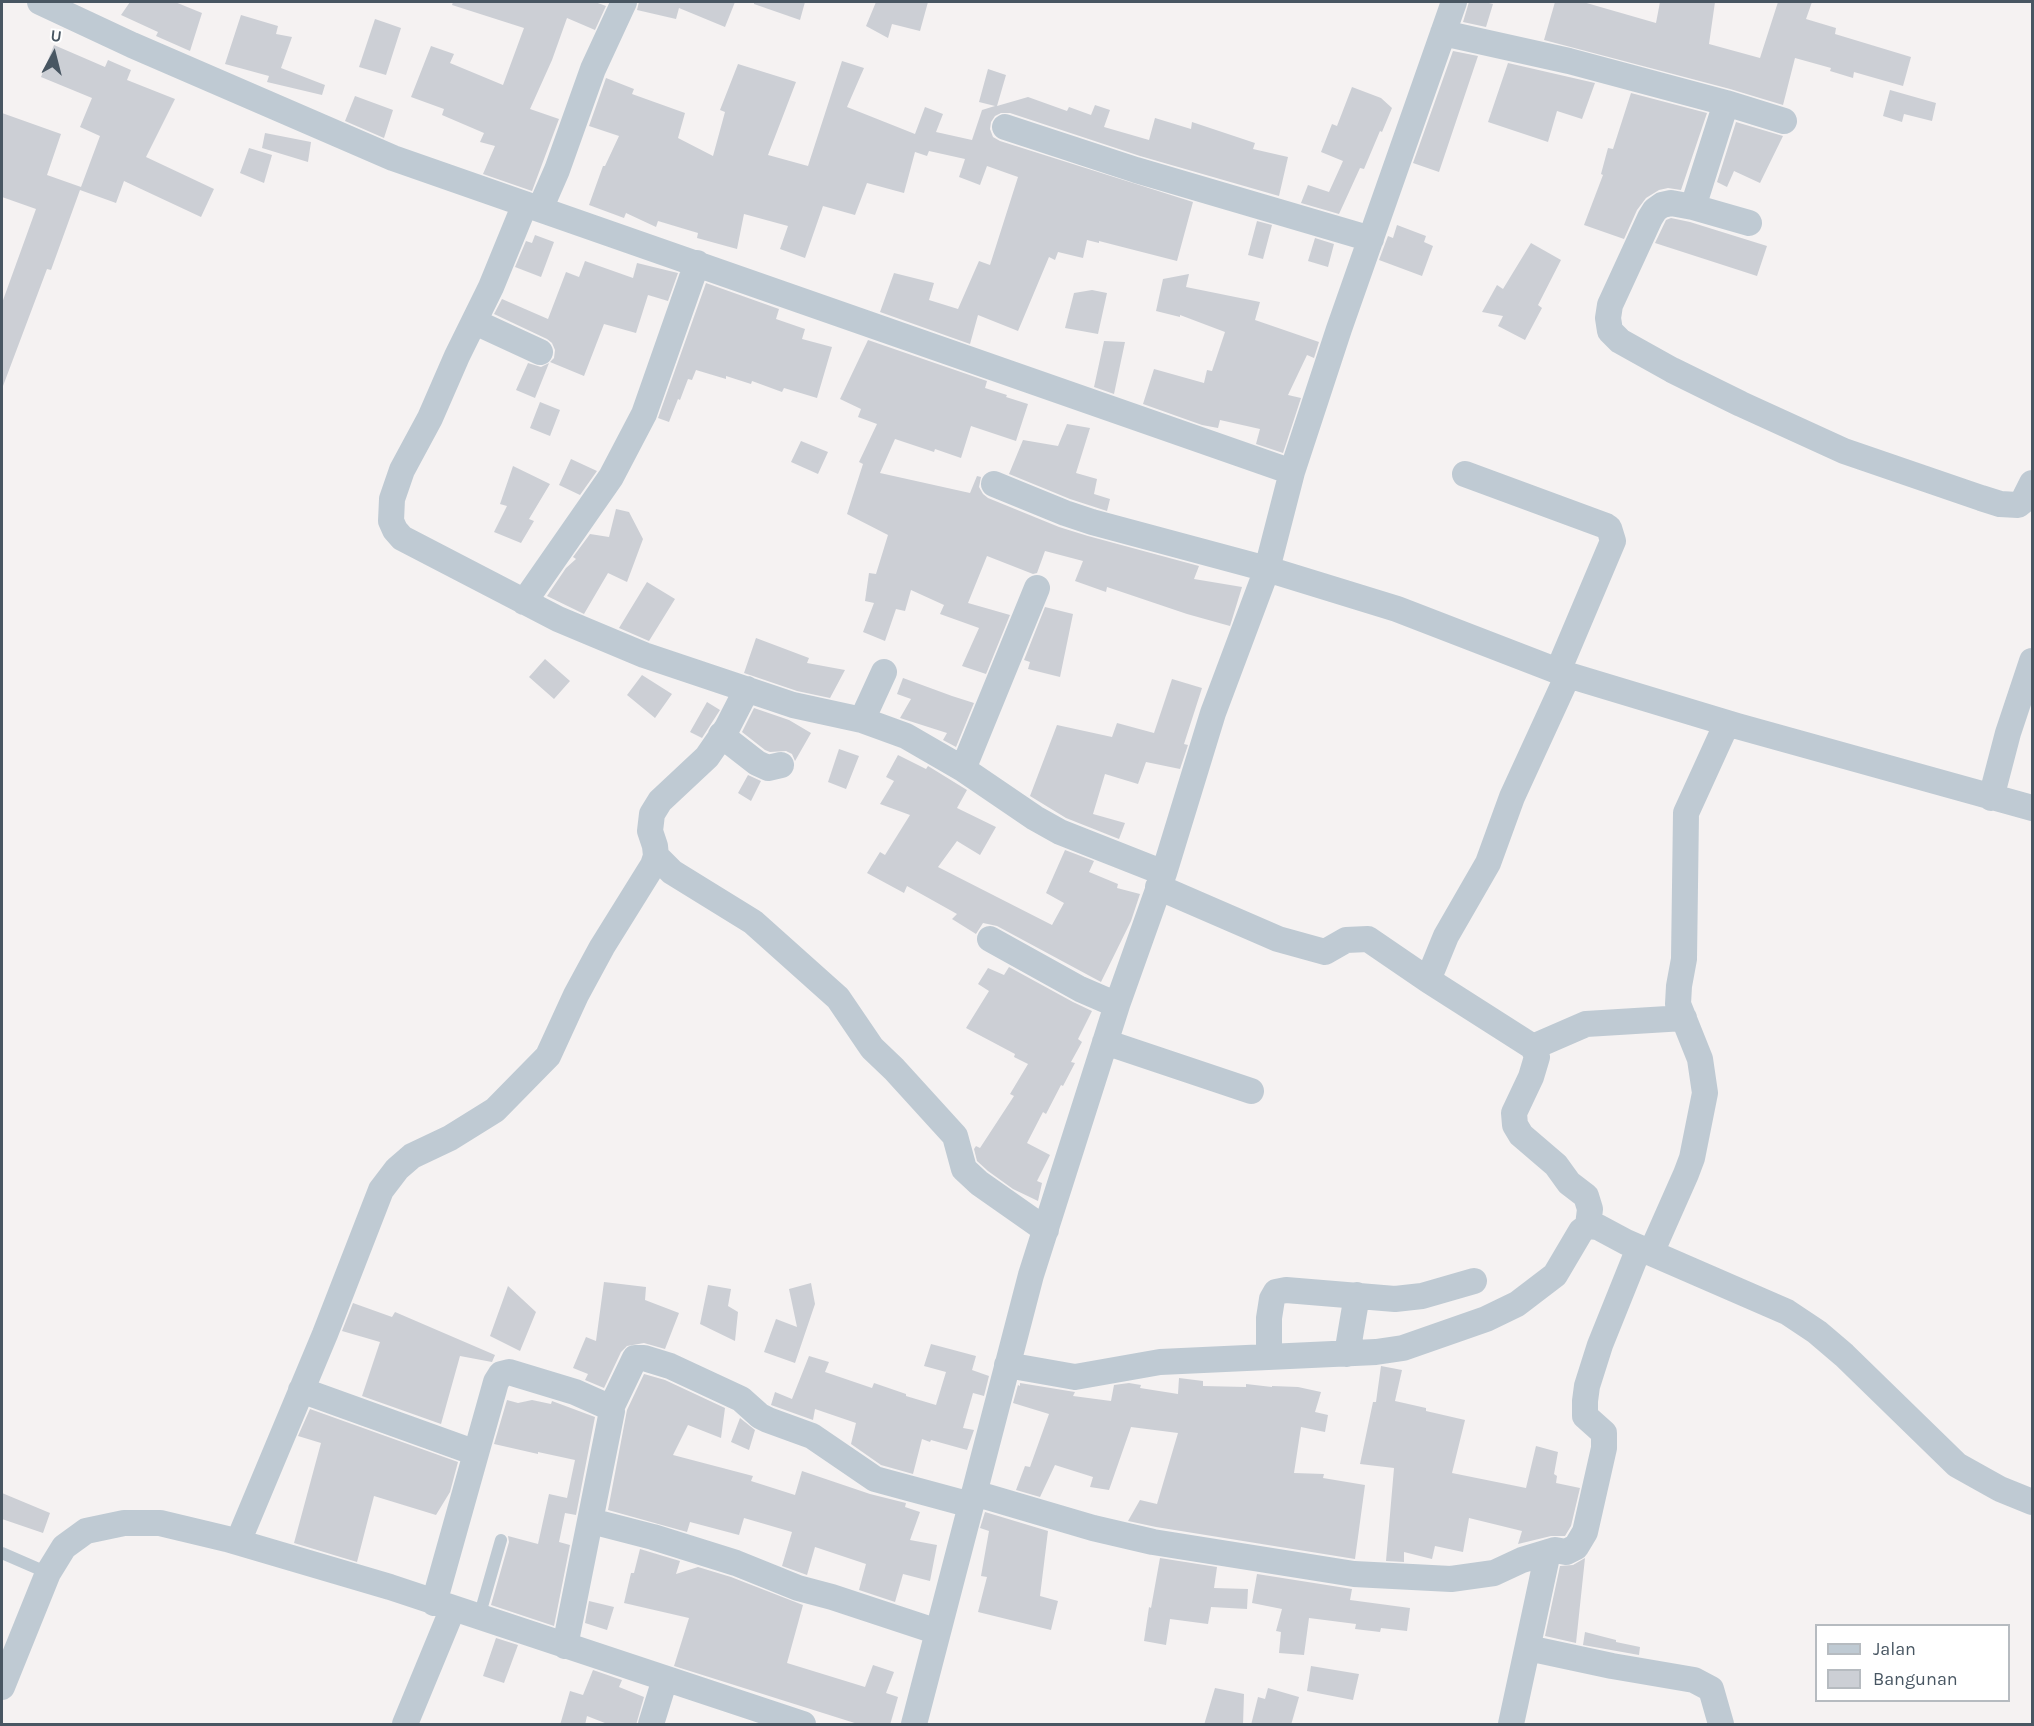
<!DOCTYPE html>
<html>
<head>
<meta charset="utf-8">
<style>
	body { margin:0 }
	#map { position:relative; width:2034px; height:1726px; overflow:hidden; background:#f5f2f2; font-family:Karla,sans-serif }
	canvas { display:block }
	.frame { position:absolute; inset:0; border:3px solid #485662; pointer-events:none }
	.legend { position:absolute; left:1815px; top:1624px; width:195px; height:78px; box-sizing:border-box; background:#fff; border:2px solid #b6bbc0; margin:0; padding:8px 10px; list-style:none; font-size:18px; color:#485662 }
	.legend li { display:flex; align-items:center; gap:12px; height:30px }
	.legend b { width:30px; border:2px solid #b6bbc0 }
	.north { position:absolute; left:24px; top:24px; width:60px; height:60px; -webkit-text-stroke:4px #fff; paint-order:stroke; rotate:7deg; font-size:16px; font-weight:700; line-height:24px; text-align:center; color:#485662 }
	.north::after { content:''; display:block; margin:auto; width:21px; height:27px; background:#485662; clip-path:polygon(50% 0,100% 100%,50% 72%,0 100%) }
</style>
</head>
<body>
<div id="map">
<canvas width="2034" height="1726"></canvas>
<div class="frame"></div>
<ul class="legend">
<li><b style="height:8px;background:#bfcad3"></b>Jalan</li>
<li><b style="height:16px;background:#cccfd5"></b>Bangunan</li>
</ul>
<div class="north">U</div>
</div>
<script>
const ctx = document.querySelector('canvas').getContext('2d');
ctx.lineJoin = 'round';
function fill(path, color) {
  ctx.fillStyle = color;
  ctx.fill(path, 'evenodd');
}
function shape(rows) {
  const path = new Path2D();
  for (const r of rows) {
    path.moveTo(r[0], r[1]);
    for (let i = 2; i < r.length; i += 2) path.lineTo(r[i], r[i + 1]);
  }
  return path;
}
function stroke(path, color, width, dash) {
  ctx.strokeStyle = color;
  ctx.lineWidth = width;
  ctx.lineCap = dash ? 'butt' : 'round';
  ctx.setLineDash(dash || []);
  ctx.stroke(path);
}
fill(shape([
	[130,2,175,2,202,13,190,51,156,36,158,32,121,15],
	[453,2,595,2,606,6,595,30,567,18,552,60,530,109,559,119,532,191,483,174,495,146,480,142,484,133,442,115,444,109,411,97,431,46,454,54,450,63,503,85,524,28,452,5],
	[639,2,735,2,725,27,679,8,676,19,637,10],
	[754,2,805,2,800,20,754,4],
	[876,2,928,2,920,31,892,24,888,38,866,26],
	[1469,2,1485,2,1493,4,1486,27,1463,22],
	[1555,2,1583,2,1656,23,1660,2,1715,2,1709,44,1760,58,1778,2,1812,2,1806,19,1836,28,1835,34,1911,57,1903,86,1854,72,1853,78,1830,71,1831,68,1795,58,1783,105,1730,89,1544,40],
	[241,15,278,26,276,34,292,37,281,68,325,85,322,95,267,82,269,76,225,64],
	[375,19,401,28,386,75,359,67],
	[54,45,105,67,108,60,131,70,127,80,175,99,146,157,214,189,201,217,124,181,116,203,80,190,51,270,47,269,3,386,2,385,2,303,36,209,2,197,2,113,61,134,47,175,81,187,100,136,80,127,92,98,41,77],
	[1453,51,1478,56,1439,172,1413,163],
	[842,61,864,68,847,107,915,134,925,107,943,114,936,132,972,140,982,110,995,106,979,102,988,69,1006,75,997,106,1028,97,1067,111,1069,107,1091,115,1095,105,1110,110,1104,127,1149,140,1155,118,1191,129,1192,122,1255,143,1253,149,1288,157,1279,196,1140,156,1010,113,1001,113,995,116,991,122,990,129,993,137,1000,141,1193,202,1177,261,1099,241,1099,243,1087,240,1083,258,1058,252,1055,260,1049,257,1018,331,978,315,970,344,880,312,894,273,934,283,929,300,958,309,979,261,990,265,1018,177,987,166,980,185,959,177,965,159,929,151,927,156,915,152,904,193,867,183,855,215,823,206,805,258,780,249,788,226,744,214,737,249,697,238,698,233,658,221,656,227,626,213,624,218,589,205,603,166,605,166,619,136,589,126,606,78,634,89,632,94,685,113,678,138,713,156,725,112,720,110,738,64,796,82,768,155,808,166],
	[1508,63,1595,83,1582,119,1557,111,1548,142,1488,122],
	[1352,87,1381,98,1392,108,1382,132,1380,131,1364,169,1360,168,1339,214,1301,203,1308,185,1329,192,1343,161,1321,152,1332,124,1337,126],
	[1890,90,1936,103,1932,121,1904,114,1902,122,1883,116],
	[1631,93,1707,113,1681,190,1668,188,1659,190,1646,198,1637,210,1624,239,1584,225,1603,175,1601,174,1608,148,1613,149],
	[355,96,393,110,384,138,345,121],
	[1736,122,1783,136,1760,183,1734,171,1727,187,1717,182],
	[265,133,311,142,308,162,262,148],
	[249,148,272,155,264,183,240,173],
	[1671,218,1690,222,1767,246,1757,276,1655,243,1666,220],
	[1257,221,1272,225,1263,259,1248,255],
	[1397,225,1426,236,1424,242,1433,246,1422,276,1379,260,1388,236,1393,238],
	[535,235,554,242,541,277,515,267,526,241,532,243],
	[1315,238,1334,244,1328,267,1308,261],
	[1531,243,1561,260,1538,305,1542,308,1525,340,1498,326,1503,316,1482,312,1497,285,1503,289],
	[585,261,633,278,637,263,678,273,668,301,648,295,636,333,604,324,584,376,550,362,554,358,555,350,552,343,547,339,494,314,502,299,548,319,566,272,579,277],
	[1189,274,1186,287,1260,302,1255,320,1319,342,1314,358,1307,355,1288,395,1301,398,1283,453,1256,444,1260,429,1220,420,1218,428,1202,425,1143,404,1154,369,1204,383,1207,370,1212,371,1225,332,1180,315,1180,317,1156,311,1163,279],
	[706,283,779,309,776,319,805,329,802,339,832,347,817,398,784,388,782,392,752,381,751,384,726,376,726,379,696,370,692,380,688,379,680,400,678,399,669,422,658,418],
	[1092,290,1107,293,1098,334,1065,328,1074,293],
	[868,340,987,381,985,388,1007,395,1006,397,1028,404,1016,441,971,426,961,458,935,449,934,452,895,439,880,473,970,493,977,476,981,477,979,487,983,494,988,498,1059,527,1088,536,1199,566,1194,579,1242,587,1230,626,1187,614,1107,587,1106,592,1075,581,1083,561,1045,551,1037,573,1033,574,987,556,968,603,1010,615,986,674,962,666,979,628,940,614,944,605,911,590,905,611,896,609,885,641,863,632,874,603,865,601,869,573,876,574,888,535,847,514,863,464,859,462,877,424,858,417,861,409,840,399],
	[1104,341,1125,342,1114,394,1094,387],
	[528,363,541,367,549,363,535,398,516,390],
	[540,402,560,410,550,436,530,428],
	[1067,424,1090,428,1076,473,1097,479,1094,494,1110,499,1107,511,1070,499,1009,474,1023,440,1058,446],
	[801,441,828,452,818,474,791,462],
	[571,459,597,471,580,495,559,485],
	[513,466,550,484,529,519,534,521,521,543,494,532,507,506,500,504],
	[616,509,629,512,643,539,627,582,608,573,584,614,547,596,566,568,576,559,573,557,590,534,609,537],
	[647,582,675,599,649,641,619,628],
	[1045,607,1073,614,1060,677,1028,669,1030,662,1024,660],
	[756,638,809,658,807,663,845,670,830,698,797,691,744,673],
	[545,659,570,681,554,699,529,677],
	[642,675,672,694,655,718,627,695],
	[903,678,952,696,974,703,956,747,943,740,947,733,900,718,911,699,897,694],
	[1172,679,1202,688,1184,744,1188,745,1180,769,1146,762,1138,784,1105,774,1093,814,1125,823,1119,839,1066,818,1030,796,1057,725,1112,737,1117,723,1154,733],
	[707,702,720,710,702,738,690,732],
	[754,708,789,720,811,733,795,761,792,754,786,751,770,752,765,750,742,732],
	[839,749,859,756,846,789,828,782],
	[898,755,926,769,928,766,967,790,957,808,996,827,980,855,957,841,938,867,1052,925,1064,903,1046,893,1065,850,1094,861,1089,872,1118,884,1117,888,1140,894,1131,921,1101,982,997,926,983,923,976,934,952,919,957,914,907,886,904,893,867,873,880,852,885,855,910,815,880,804,894,781,886,777],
	[748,775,761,781,751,801,738,793],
	[1009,967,1073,1002,1092,1011,1078,1039,1082,1042,1071,1062,1075,1063,1063,1086,1061,1085,1046,1114,1043,1112,1027,1143,1050,1155,1037,1181,1042,1183,1038,1201,1013,1189,988,1171,977,1161,974,1149,976,1146,980,1148,1014,1096,1010,1094,1028,1064,1014,1057,1015,1054,966,1028,989,991,978,984,988,968,1004,975],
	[604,1282,646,1287,645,1300,679,1313,665,1349,644,1343,627,1346,621,1352,604,1388,585,1380,588,1374,573,1368,586,1337,596,1341],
	[811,1283,815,1304,795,1363,764,1352,776,1319,797,1327,789,1289],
	[708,1285,731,1289,728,1306,738,1312,735,1341,700,1324],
	[508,1286,536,1312,520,1351,490,1336],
	[353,1303,392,1317,395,1312,495,1355,492,1362,460,1356,441,1424,362,1396,380,1342,342,1331],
	[931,1344,976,1356,972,1370,989,1376,984,1396,973,1393,963,1428,974,1430,967,1450,931,1440,930,1442,922,1439,913,1474,881,1465,851,1444,856,1423,815,1409,813,1420,771,1405,775,1392,792,1399,809,1356,829,1362,825,1372,872,1388,874,1383,906,1394,906,1396,936,1405,946,1372,924,1366],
	[1381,1366,1402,1370,1395,1401,1426,1408,1426,1411,1465,1420,1452,1473,1526,1488,1536,1446,1558,1452,1554,1474,1557,1476,1556,1483,1580,1488,1571,1526,1565,1536,1551,1536,1518,1544,1522,1531,1469,1518,1463,1552,1435,1546,1432,1559,1404,1552,1404,1562,1386,1561,1394,1468,1360,1464,1373,1402,1376,1402],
	[644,1374,665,1380,725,1408,721,1438,688,1425,673,1455,753,1476,751,1481,795,1495,802,1471,870,1494,906,1503,905,1507,920,1512,910,1540,937,1545,930,1581,903,1574,895,1602,859,1590,866,1564,815,1547,807,1575,782,1566,792,1532,744,1518,739,1535,690,1522,687,1532,608,1510,627,1410],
	[1179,1378,1203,1381,1203,1386,1246,1387,1246,1384,1272,1387,1272,1386,1298,1387,1321,1392,1315,1412,1328,1415,1325,1432,1301,1427,1294,1473,1324,1474,1323,1478,1365,1485,1355,1559,1156,1527,1128,1521,1140,1500,1157,1504,1178,1433,1131,1427,1109,1490,1090,1487,1093,1477,1055,1465,1040,1497,1016,1490,1025,1466,1030,1467,1049,1414,1013,1403,1018,1385,1020,1386,1020,1383,1075,1392,1073,1396,1111,1401,1114,1385,1129,1383,1141,1385,1140,1388,1178,1394],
	[507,1400,518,1403,532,1400,551,1404,552,1401,595,1417,576,1515,565,1513,559,1542,570,1545,554,1626,491,1605,509,1542,508,1536,538,1544,549,1494,567,1498,575,1460,538,1452,538,1454,494,1444],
	[310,1409,458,1462,450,1492,436,1515,374,1496,357,1562,294,1543,321,1443,298,1436],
	[740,1418,755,1430,749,1450,731,1442],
	[2,1493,50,1513,43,1533,2,1519],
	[985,1512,1048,1531,1040,1596,1058,1601,1051,1630,978,1612,987,1577,981,1576,989,1531,980,1528],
	[640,1549,680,1561,676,1574,698,1567,731,1577,803,1605,787,1663,865,1687,873,1665,894,1672,886,1693,898,1697,890,1725,861,1725,674,1666,689,1618,624,1603,631,1573,634,1573],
	[1160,1558,1217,1567,1214,1588,1248,1589,1247,1609,1211,1607,1208,1624,1170,1619,1166,1645,1144,1641,1149,1607,1151,1608],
	[1585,1558,1576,1643,1545,1636,1560,1566,1573,1565],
	[1257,1574,1352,1589,1350,1600,1410,1608,1407,1631,1381,1628,1380,1632,1355,1629,1356,1624,1309,1618,1304,1655,1279,1653,1281,1632,1276,1631,1282,1609,1252,1603],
	[589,1601,614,1607,607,1630,585,1623],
	[1585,1632,1616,1640,1616,1642,1640,1647,1639,1655,1583,1645],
	[496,1638,518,1645,504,1683,483,1676],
	[1311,1666,1359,1674,1353,1700,1307,1691],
	[593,1670,622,1680,619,1687,644,1697,636,1725,610,1725,587,1716,585,1725,560,1725,570,1691,583,1695],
	[1215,1688,1244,1694,1243,1725,1204,1725],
	[1268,1688,1299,1697,1291,1725,1251,1725,1258,1697,1265,1699]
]), '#cccfd5');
stroke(shape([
	[2,1553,48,1573],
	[479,1617,501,1540]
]), '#bfcad3', 12);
stroke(shape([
	[40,2,132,45,393,158,1292,472],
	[1443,33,1569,61,1726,103,1784,121],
	[1726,103,1693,207,1749,223],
	[1005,127,1136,170,1371,239],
	[525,204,491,287,457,356,430,418,402,470,392,499,391,521,395,530,402,538,558,619,644,655,793,705,862,720,906,736,963,769,1035,818,1060,832,1164,873],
	[1693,207,1671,203,1662,205,1655,210,1650,218,1610,305,1608,318,1610,331,1620,341,1672,370,1741,404,1844,451,1981,498,2000,504,2018,505,2023,501,2032,483],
	[540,209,557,170,593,69,624,2],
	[475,322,540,352],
	[1465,474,1606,526,1609,528,1613,541,1558,671],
	[994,484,1065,513,1092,522,1267,569,1397,609,1568,675,1737,726,2032,808],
	[524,602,611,477,644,414,697,263],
	[862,720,884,672],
	[721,735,757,763,768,768,781,765],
	[963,769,1037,588],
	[1991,798,2008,733,2032,661],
	[656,856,672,872,753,922,838,998,872,1048,894,1069,955,1136,964,1169,979,1183,1046,1230],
	[1158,887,1278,939,1325,952,1346,940,1368,939,1428,980,1533,1047,1537,1057,1531,1077,1514,1113,1515,1125,1521,1135,1556,1165,1569,1183,1586,1196,1590,1209,1588,1226],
	[990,939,1080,989,1117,1005],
	[1428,980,1446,936,1488,863,1512,797,1568,675],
	[1105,1042,1251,1091],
	[1533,1047,1586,1024,1684,1018],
	[1651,1253,1686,1174,1692,1158,1705,1093,1700,1059,1678,1004,1679,986,1684,959,1686,813,1727,723],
	[1347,1354,1357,1295],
	[1269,1357,1269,1318,1272,1299,1276,1292,1286,1290,1395,1299,1422,1296,1474,1281],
	[1007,1365,1075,1377,1160,1362,1376,1352,1403,1348,1486,1319,1517,1304,1555,1275,1581,1231,1588,1226,1598,1227,1626,1242,1787,1312,1817,1332,1844,1355,1957,1465,2000,1489,2032,1502],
	[301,1390,476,1453],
	[611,1408,635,1358,644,1358,670,1366,741,1399,760,1416,768,1420,812,1436,875,1479,971,1505],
	[974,1493,1093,1528,1153,1542,1354,1574,1451,1579,1494,1573,1522,1560,1555,1550,1566,1552,1576,1547,1585,1532,1604,1448,1604,1433,1585,1416,1585,1401,1587,1386,1600,1345,1639,1248],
	[591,1521,653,1537,736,1563,798,1588,832,1597,938,1632],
	[238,1542,325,1334,381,1190,397,1169,412,1156,450,1138,495,1110,548,1056,576,995,602,947,653,865,656,856,655,846,650,831,652,814,660,801,707,757,727,728,747,689],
	[434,1603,496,1382,501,1374,509,1372,575,1392,611,1408,612,1411,565,1646],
	[1528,1648,1612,1666,1694,1680,1711,1689,1721,1724],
	[2,1687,48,1573,64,1547,86,1531,124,1523,160,1523,227,1539,390,1587,803,1724],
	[405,1724,453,1608],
	[651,1724,665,1679],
	[914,1724,1031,1275,1117,1005,1164,873,1213,713,1267,569,1292,472,1339,329,1454,2],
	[1511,1724,1548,1552]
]), '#bfcad3', 26);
</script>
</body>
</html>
